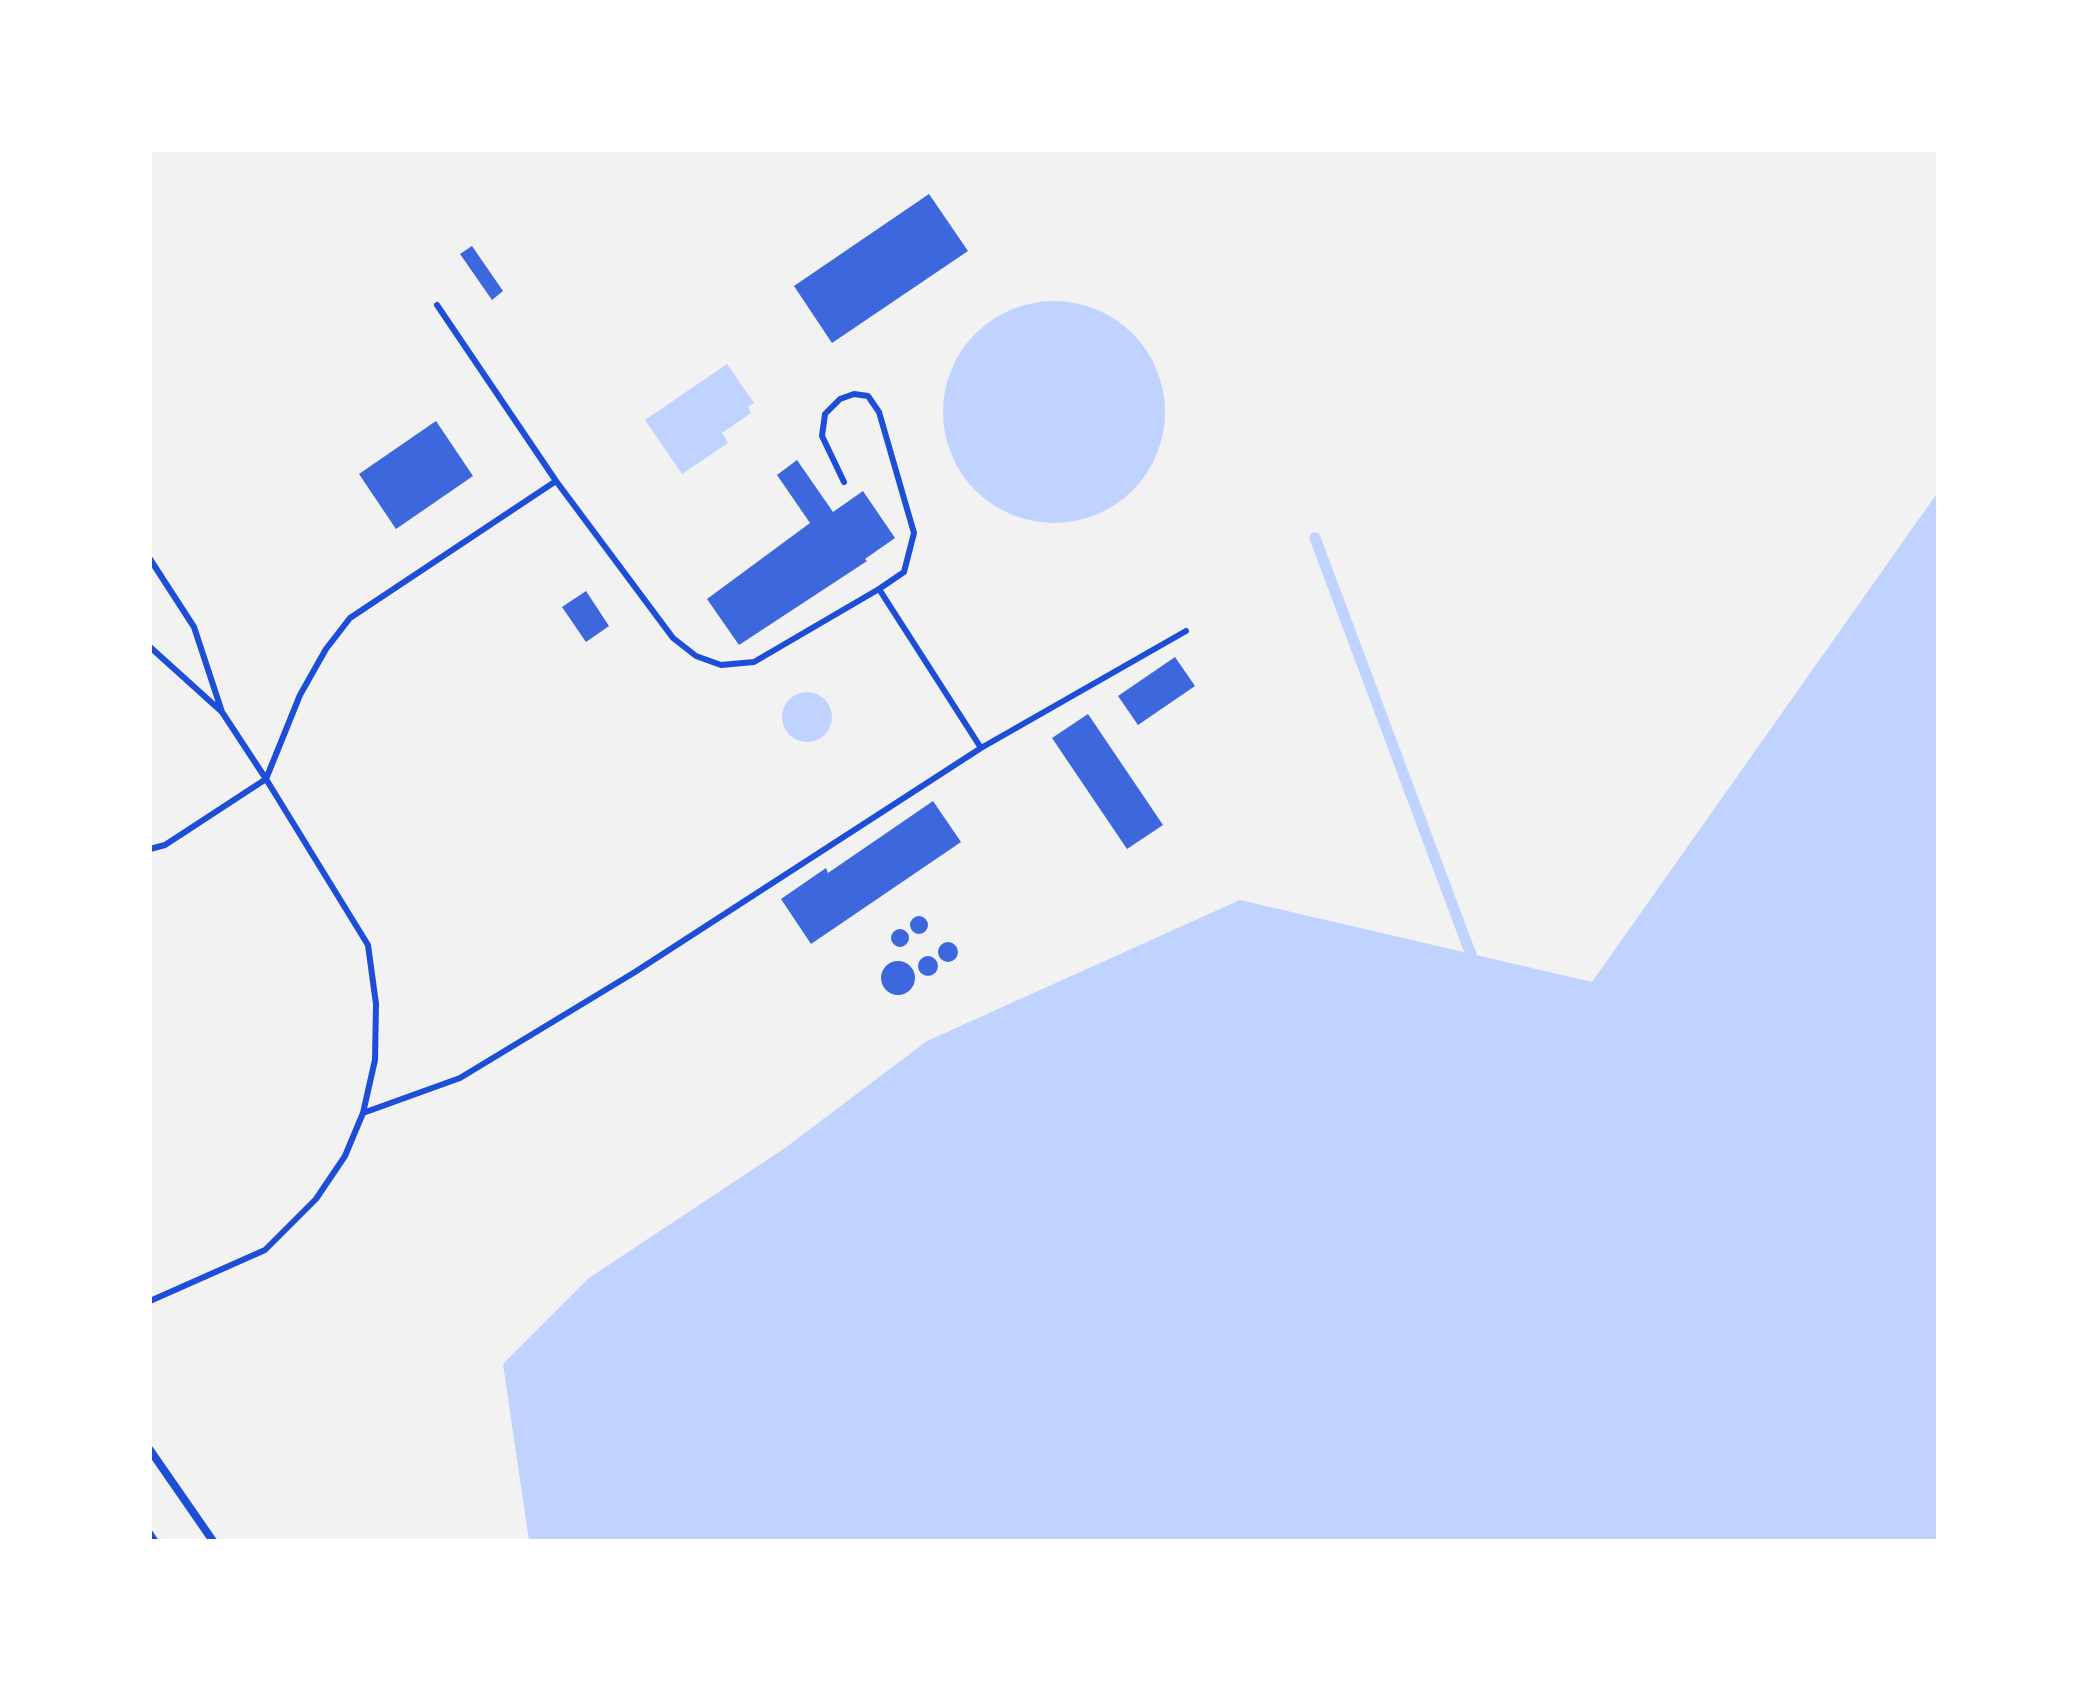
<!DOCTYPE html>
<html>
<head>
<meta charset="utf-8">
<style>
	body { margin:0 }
	#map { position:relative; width:2088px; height:1691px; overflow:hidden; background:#f2f2f2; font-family:"Fira Sans Condensed",sans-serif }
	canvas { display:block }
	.frame { position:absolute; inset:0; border:152px solid #fff; pointer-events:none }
</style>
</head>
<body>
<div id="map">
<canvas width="2088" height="1691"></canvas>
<div class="frame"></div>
</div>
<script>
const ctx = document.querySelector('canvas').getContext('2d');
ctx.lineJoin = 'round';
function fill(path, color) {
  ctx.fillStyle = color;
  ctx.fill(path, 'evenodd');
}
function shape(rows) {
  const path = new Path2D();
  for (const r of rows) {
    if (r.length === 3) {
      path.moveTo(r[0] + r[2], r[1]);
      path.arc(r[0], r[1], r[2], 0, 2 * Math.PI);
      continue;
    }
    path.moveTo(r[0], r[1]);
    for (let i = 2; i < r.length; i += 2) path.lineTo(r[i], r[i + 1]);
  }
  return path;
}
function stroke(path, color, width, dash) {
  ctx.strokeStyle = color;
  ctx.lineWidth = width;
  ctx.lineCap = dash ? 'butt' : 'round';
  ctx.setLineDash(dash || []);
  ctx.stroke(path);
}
fill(shape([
	[1054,412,111],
	[727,364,754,403,748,407,751,413,722,433,728,443,682,474,645,420],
	[1938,492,1938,1541,529,1541,503,1364,589,1278,785,1148,927,1041,1240,900,1592,982],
	[807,717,25]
]), '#bfd3fe');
stroke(shape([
	[1315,538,1476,968]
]), '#bfd3fe', 11);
fill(shape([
	[929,194,968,251,832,343,794,286],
	[472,246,503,291,492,300,460,254],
	[436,421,473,476,396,529,359,474],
	[797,460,833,512,863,491,895,538,865,559,867,561,739,645,707,599,810,523,777,475],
	[586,591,609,626,586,642,562,607],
	[1175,657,1195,686,1138,725,1118,696],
	[1088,714,1163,825,1127,849,1052,738],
	[933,801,961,842,811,944,781,899,826,868,828,873],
	[919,925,9],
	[900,938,9],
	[948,952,10],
	[928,966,10],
	[898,978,17]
]), '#3d67dc');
stroke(shape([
	[150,1532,156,1541]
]), '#1d4ed8', 5);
stroke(shape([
	[437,305,556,481],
	[844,482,822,436,825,414,840,399,854,394,868,396,879,412,914,533,904,572,879,589],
	[150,559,194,627,222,712],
	[150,647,222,712,266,779,165,845,150,849],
	[981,748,1186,631],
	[150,1301,265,1250,316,1199,345,1156,363,1113,375,1060,376,1004,368,945,266,779,300,695,326,649,350,618,556,481,673,638,696,656,721,665,754,662,879,589,981,748,635,972,460,1078,363,1113]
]), '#1d4ed8', 6);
stroke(shape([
	[150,1450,213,1541]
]), '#1d4ed8', 8);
</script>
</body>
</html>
